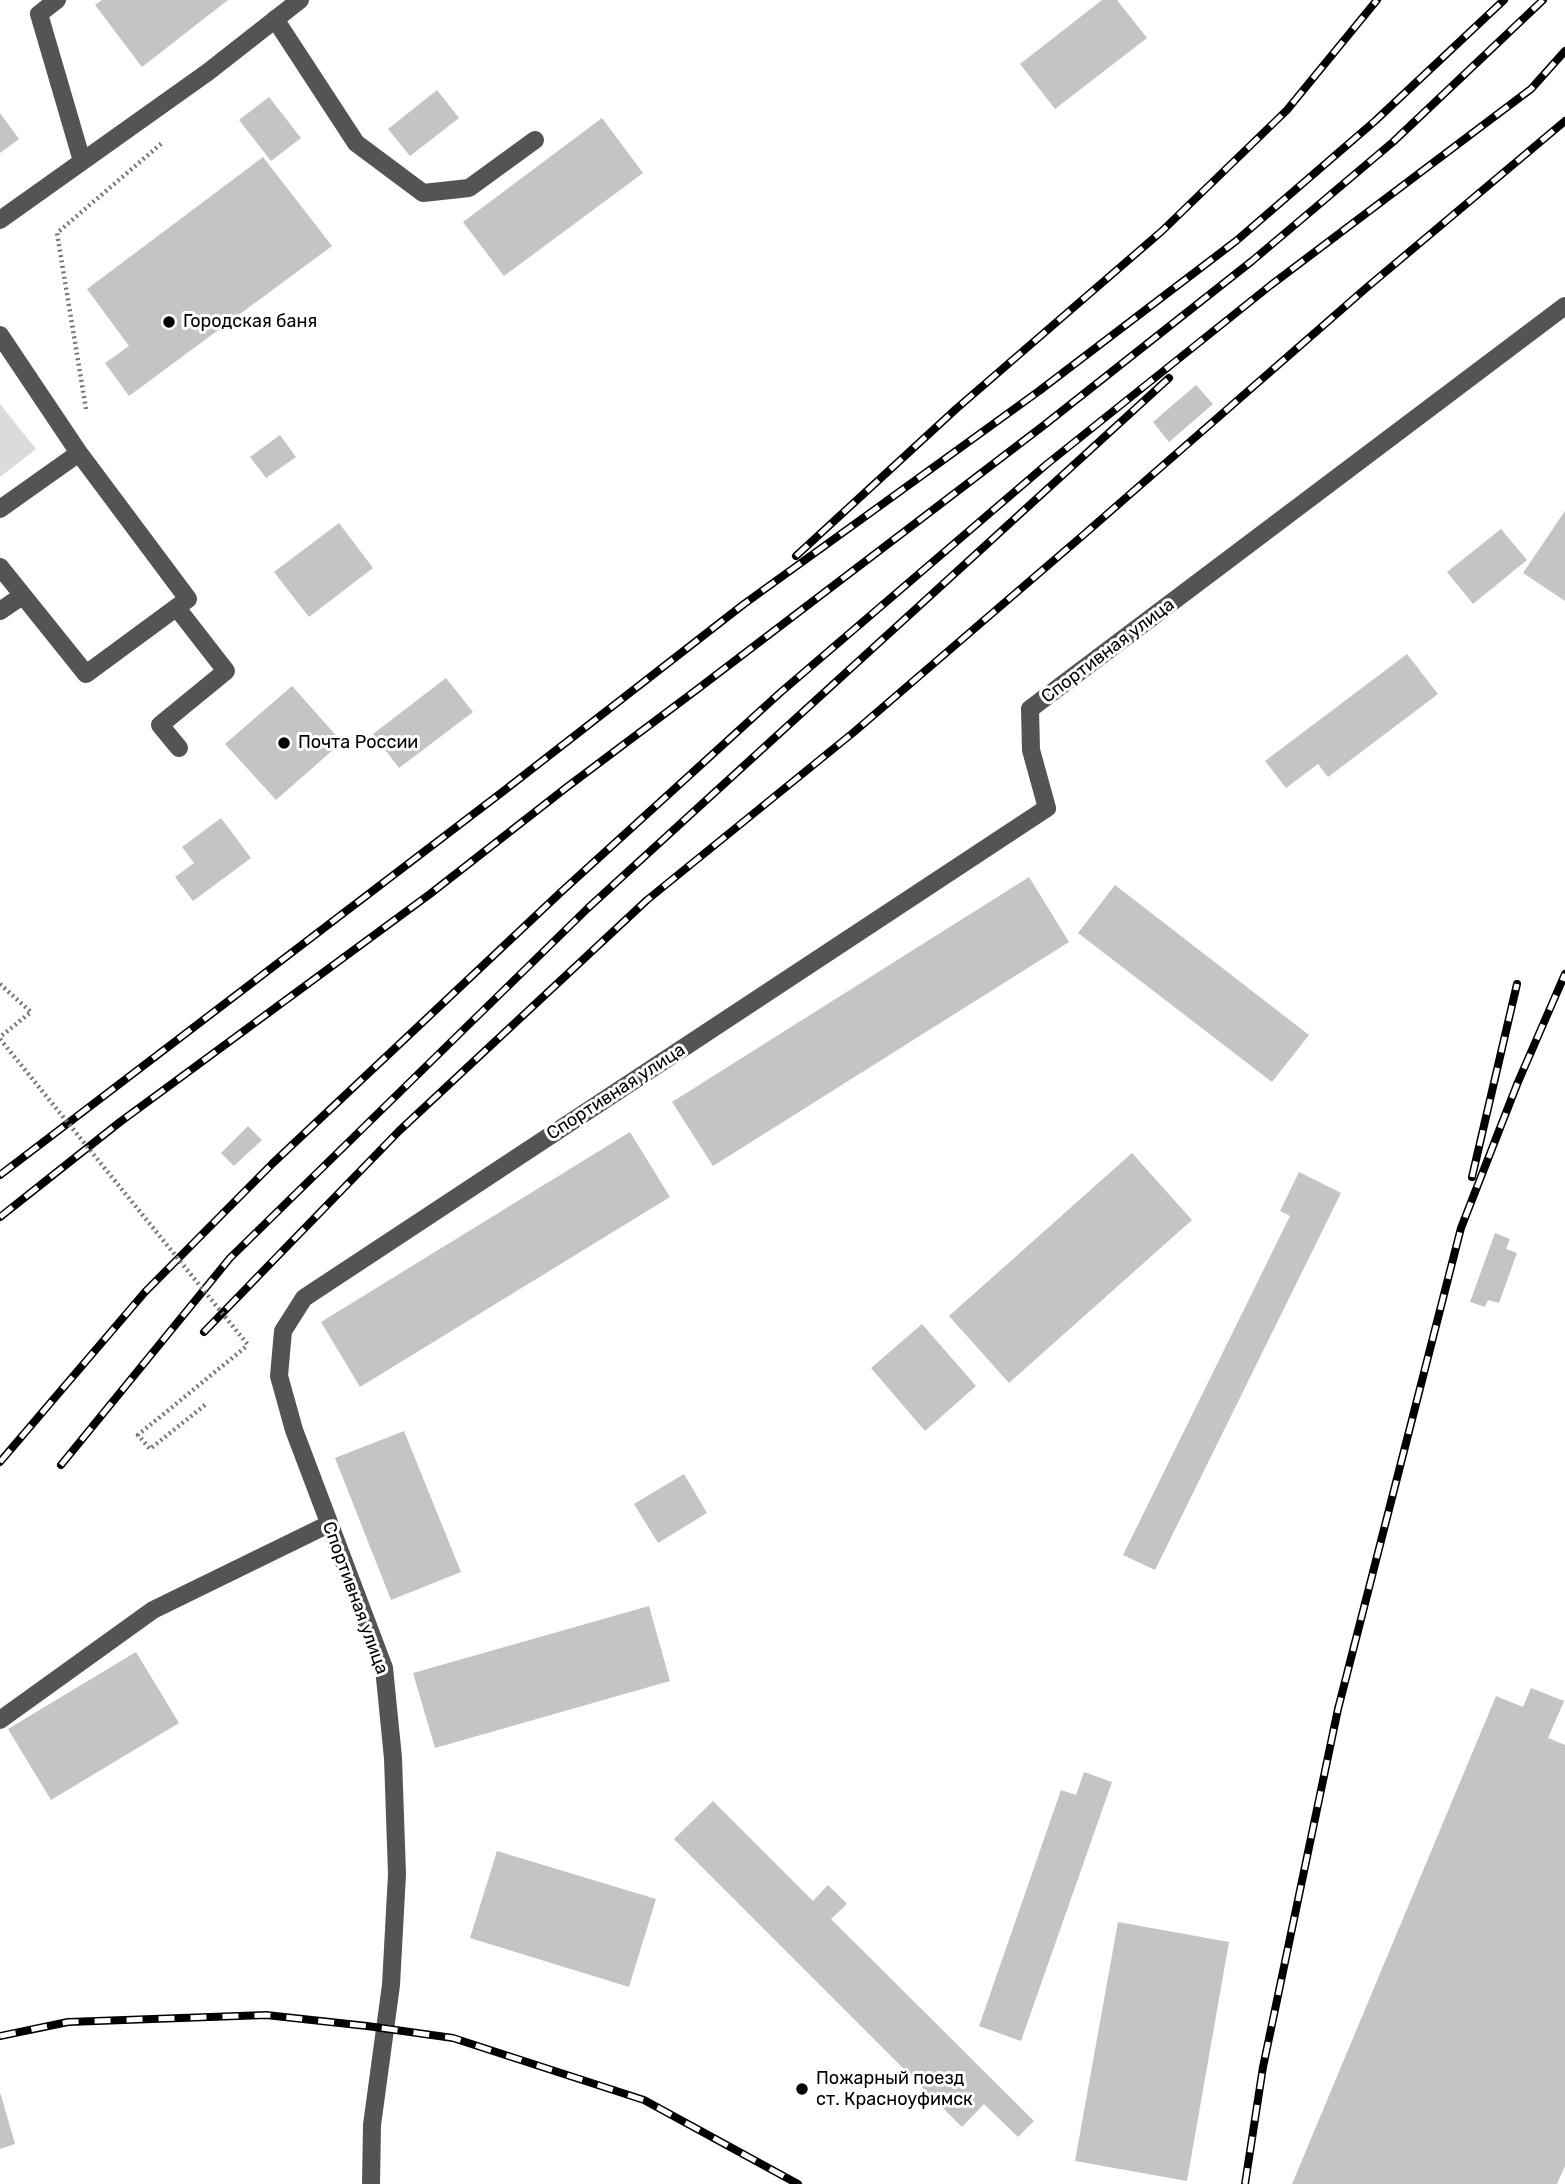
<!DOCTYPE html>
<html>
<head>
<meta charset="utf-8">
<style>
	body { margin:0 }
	canvas { display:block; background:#fff }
</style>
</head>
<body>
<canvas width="1565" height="2184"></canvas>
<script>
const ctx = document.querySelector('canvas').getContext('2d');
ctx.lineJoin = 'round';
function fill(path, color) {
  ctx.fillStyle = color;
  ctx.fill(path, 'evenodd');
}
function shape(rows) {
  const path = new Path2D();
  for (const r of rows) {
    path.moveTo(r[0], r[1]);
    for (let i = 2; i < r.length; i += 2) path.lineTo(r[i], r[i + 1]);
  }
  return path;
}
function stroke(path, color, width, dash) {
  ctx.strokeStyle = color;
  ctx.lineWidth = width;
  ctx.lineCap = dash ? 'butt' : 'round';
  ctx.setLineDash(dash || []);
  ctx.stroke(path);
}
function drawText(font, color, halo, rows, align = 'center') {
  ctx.font = font + ' Rubik,sans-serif';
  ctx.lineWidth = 6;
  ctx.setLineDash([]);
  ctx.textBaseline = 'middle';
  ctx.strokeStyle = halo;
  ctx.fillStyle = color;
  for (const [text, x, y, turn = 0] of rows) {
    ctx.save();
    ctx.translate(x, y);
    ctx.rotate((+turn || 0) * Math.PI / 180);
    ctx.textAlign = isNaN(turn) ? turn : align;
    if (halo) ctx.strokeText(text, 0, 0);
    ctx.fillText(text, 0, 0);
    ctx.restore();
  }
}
fill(shape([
	[0,404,36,449,0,477]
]), '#dbdbdb');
fill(shape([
	[102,0,228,0,142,67,95,5],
	[1102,0,1117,0,1147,38,1055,109,1020,64],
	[437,90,459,118,410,156,388,129],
	[269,97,301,138,271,161,239,120],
	[0,113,19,139,0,153],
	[602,118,643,173,504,276,463,222],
	[263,157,332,246,129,396,105,363,129,346,87,289],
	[1196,385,1213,404,1169,442,1153,422],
	[280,435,296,457,266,478,250,457],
	[1565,511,1565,601,1523,573],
	[339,523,373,568,309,617,274,572],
	[1501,529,1527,560,1473,604,1447,572],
	[1407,654,1438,694,1328,777,1318,764,1286,788,1265,761],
	[446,678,473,712,399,768,373,734],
	[292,686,342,742,276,800,225,744],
	[221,818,251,858,193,901,175,877,194,863,182,847],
	[1029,877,1069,942,713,1166,672,1102],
	[1115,885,1309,1035,1272,1082,1078,933],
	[248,1126,262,1140,234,1166,221,1153],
	[630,1132,670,1197,360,1387,321,1322],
	[1132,1153,1192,1220,1009,1383,949,1316],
	[1299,1172,1341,1193,1155,1570,1123,1555,1290,1216,1280,1211],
	[1495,1233,1510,1239,1506,1249,1517,1253,1499,1303,1488,1300,1485,1307,1470,1302],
	[922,1324,976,1386,925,1431,871,1368],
	[404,1431,461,1572,391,1600,335,1458],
	[684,1474,707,1513,658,1543,634,1504],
	[649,1606,670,1681,435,1748,413,1673],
	[136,1652,179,1723,51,1800,8,1729],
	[1531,1688,1564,1701,1548,1738,1565,1745,1565,2166,1557,2184,1292,2184,1496,1696,1523,1707],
	[1084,1772,1112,1782,1021,2041,979,2026,1061,1790,1076,1795],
	[713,1801,813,1901,828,1885,847,1904,831,1919,1034,2121,1018,2137,984,2104,962,2127,674,1839],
	[497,1851,656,1899,629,1987,470,1938],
	[1118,1922,1229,1942,1187,2181,1075,2161],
	[0,2092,15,2144,0,2149]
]), '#c4c4c4');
stroke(shape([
	[86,409,57,233,162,143],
	[0,984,31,1012,0,1037],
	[205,1405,150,1449,138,1435,248,1345]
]), '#767676', 4.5, [2, 3.5]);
stroke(shape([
	[57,0,39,14,82,161],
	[275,19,356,143,423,193,469,188,535,140],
	[0,220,208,72,300,0],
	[0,335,79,453,188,599,86,674,0,567],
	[0,509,79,453],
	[177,608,226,671,160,725,179,748],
	[0,611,22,596],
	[0,1720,153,1610,329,1524],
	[371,2184,372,2125,391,1985,397,1874,393,1758,384,1668,294,1430,279,1376,283,1331,304,1298,1047,808,1031,750,1030,709,1565,306]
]), '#545454', 18);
const rail = shape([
	[796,556,956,409,1162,231,1287,110,1377,0],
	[0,1175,501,793,744,604,1039,391,1236,241,1375,121,1504,0],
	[1472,1177,1517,984],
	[0,1217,120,1122,430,894,567,787,699,688,1043,426,1252,261,1393,142,1543,0],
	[204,1332,399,1131,647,900,854,732,1081,537,1365,289,1565,121],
	[0,1462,145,1292,273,1163,560,893,781,692,1047,464,1271,285,1531,89,1565,51],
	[61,1465,230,1258,588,908,1169,378],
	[0,2036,68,2022,266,2015,367,2026,453,2038,644,2100,798,2184],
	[1245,2184,1263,2067,1338,1709,1461,1228,1518,1082,1565,974]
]);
stroke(rail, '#000', 8);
stroke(rail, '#fff', 5, [16]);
stroke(shape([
	[0,1039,248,1345]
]), '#767676', 4.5, [2, 3.5]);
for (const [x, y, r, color] of [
	[169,322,7,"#000"],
	[284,743,7,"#000"],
	[802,2089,7,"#000"]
]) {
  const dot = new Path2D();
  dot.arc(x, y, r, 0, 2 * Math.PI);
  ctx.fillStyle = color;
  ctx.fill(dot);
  stroke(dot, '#fff', 2.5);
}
drawText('18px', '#000', '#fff', [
	["Городская баня",183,322],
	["Почта России",298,743],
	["Пожарный поезд",816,2079],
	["ст. Красноуфимск",816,2100]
], 'left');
drawText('18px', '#000', '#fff', [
	["Спортивная улица",1108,651,-37],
	["Спортивная улица",616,1092,-33],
	["Спортивная улица",355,1598,70]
]);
</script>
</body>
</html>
